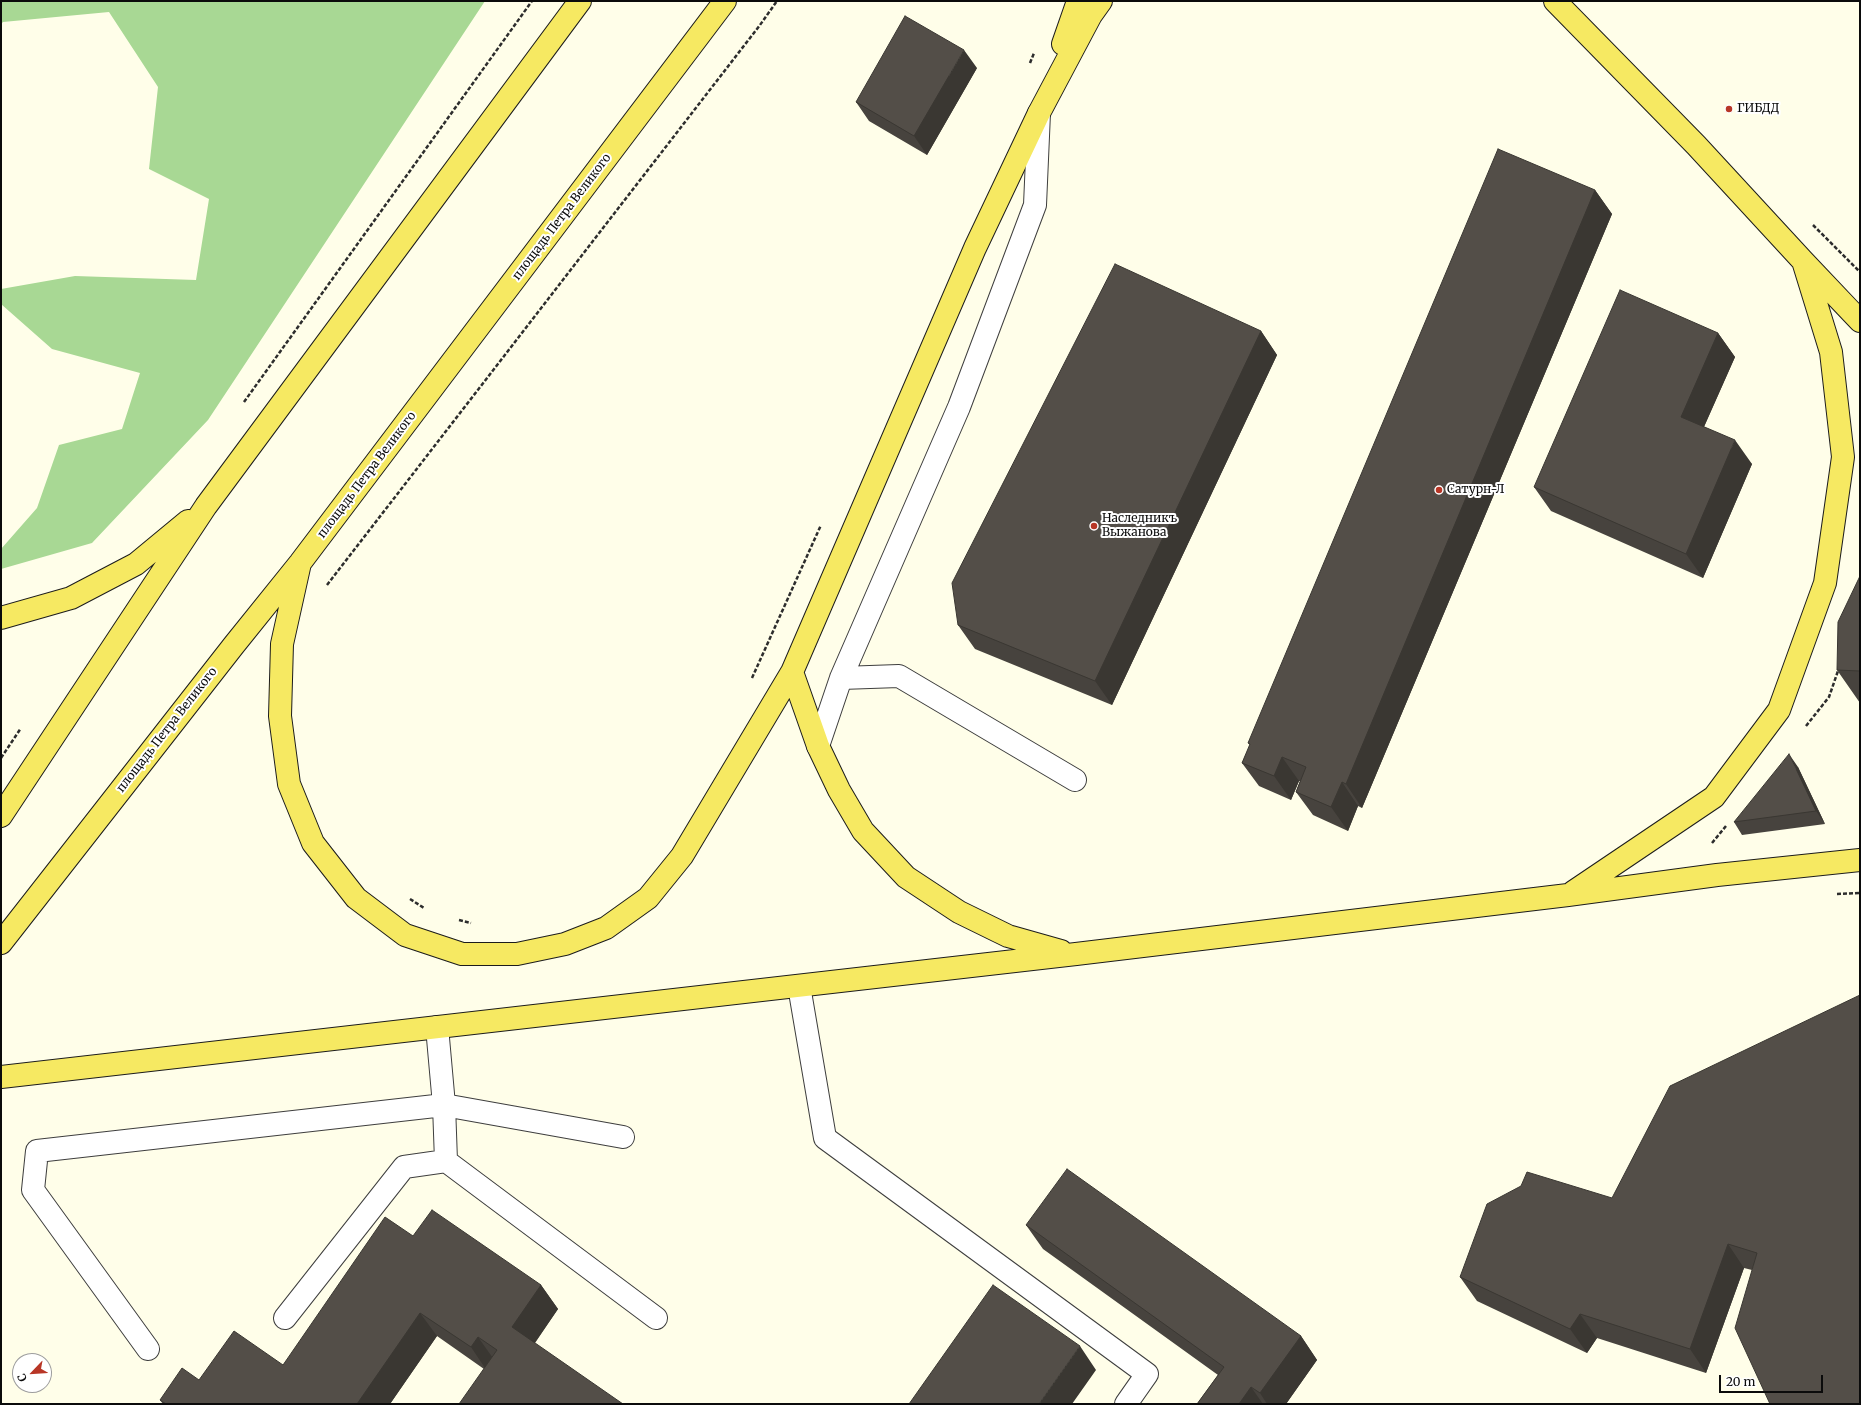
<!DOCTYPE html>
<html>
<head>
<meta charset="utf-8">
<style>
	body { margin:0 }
	#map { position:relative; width:1861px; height:1405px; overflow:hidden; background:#fffee9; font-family:Merriweather,serif }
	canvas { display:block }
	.frame { position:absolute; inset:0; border:2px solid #0b0b0b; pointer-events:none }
	.north { position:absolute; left:12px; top:1353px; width:40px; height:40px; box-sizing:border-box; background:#fff; border:1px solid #9d9d9d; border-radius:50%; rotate:245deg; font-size:11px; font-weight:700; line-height:16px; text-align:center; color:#0b0b0b }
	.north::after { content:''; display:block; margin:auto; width:14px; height:18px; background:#b83626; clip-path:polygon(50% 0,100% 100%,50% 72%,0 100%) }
	.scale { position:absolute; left:1719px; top:1375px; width:104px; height:18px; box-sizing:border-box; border:2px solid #0b0b0b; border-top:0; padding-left:5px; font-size:12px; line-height:14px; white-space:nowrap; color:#0b0b0b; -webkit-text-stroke:3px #fff; paint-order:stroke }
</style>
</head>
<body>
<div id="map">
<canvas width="1861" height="1405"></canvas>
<div class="frame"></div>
<div class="north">С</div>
<div class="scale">20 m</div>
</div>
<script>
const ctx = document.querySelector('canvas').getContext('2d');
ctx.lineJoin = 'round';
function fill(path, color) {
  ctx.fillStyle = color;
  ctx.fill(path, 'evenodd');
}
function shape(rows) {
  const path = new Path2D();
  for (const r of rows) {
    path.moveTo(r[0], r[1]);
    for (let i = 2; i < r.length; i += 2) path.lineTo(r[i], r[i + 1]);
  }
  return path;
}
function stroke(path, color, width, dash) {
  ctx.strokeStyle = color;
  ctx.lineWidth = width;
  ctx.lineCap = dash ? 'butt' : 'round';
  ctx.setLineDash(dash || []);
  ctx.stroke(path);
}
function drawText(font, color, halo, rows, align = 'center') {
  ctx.font = font + ' Merriweather,serif';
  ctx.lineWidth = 4;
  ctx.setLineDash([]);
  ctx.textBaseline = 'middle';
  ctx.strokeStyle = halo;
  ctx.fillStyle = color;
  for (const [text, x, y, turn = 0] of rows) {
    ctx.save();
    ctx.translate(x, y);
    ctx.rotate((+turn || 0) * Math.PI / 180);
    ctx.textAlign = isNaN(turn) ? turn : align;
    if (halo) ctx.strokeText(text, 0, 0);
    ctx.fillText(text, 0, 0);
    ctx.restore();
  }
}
fill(shape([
	[1,1,485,1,208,420,92,543,1,569,1,549,37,508,59,445,122,429,140,373,52,349,1,304,1,289,75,276,196,280,209,199,149,169,158,87,109,12,3,22,1,24]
]), '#a8d894');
const minor = shape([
	[841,678,899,676,1075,780],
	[818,746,841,678,959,407,1035,205,1039,113],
	[799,986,825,1138,1147,1374,1126,1404],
	[446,1161,656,1318],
	[285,1318,404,1167,446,1161,444,1105,437,1027],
	[148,1349,33,1190,37,1151,444,1105,623,1137]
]);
const major = shape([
	[1555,1,1696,145,1803,261,1860,321],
	[1063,44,1078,1],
	[300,563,282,644,280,716,289,784,313,843,356,898,405,935,462,954,517,954,565,944,606,928,648,898,682,856,792,672,975,248,1039,113,1091,15,1101,1],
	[1,618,71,598,136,564,188,521],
	[792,672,818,746,839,790,863,831,906,877,959,912,1008,936,1061,951],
	[1,816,206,506,580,1],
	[1573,892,1714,797,1779,710,1825,583,1843,457,1831,352,1803,261],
	[1,943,234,645,300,563,725,1],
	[1,1077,1076,954,1568,895,1717,875,1860,860]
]);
stroke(minor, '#3e3e3e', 24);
stroke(major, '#1c1c1c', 24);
stroke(shape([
	[1030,63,1034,53],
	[1813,225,1860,272],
	[244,402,532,1],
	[327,585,760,25,777,1],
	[752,678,821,525],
	[1806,726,1829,697,1839,668],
	[1,758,21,728],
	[1712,843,1726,826],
	[1837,894,1860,893],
	[410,899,424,908],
	[459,920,471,923]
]), '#2d2d2d', 2.5, [4, 2]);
stroke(minor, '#fff', 22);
stroke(major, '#f6e962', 22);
fill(shape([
	[977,68,927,155,869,121,856,102],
	[1595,190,1612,214,1362,808,1358,806,1348,831,1313,815,1296,792,1300,781,1299,781,1291,800,1259,786,1242,763,1250,745,1248,743],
	[1261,331,1277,355,1112,705,975,649,958,625],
	[1718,333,1735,357,1704,427,1752,464,1703,578,1551,511,1534,487],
	[1860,576,1860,703,1837,670],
	[1798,767,1825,824,1742,835,1734,822],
	[1860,995,1752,1270,1744,1268,1706,1373,1597,1338,1587,1353,1477,1301,1460,1277,1612,1198],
	[1026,1225,1301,1336,1317,1360,1286,1404,1197,1404,1218,1375,1043,1249],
	[413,1236,541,1285,558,1309,535,1343,484,1369,437,1336,390,1404,163,1404,160,1400,199,1380,283,1365]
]), '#47433e');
fill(shape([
	[964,50,977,68,927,155,914,136],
	[1595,190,1612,214,1362,808,1346,784],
	[1261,331,1277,355,1112,705,1095,681],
	[1718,333,1735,357,1698,440,1681,417],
	[1735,440,1752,464,1703,578,1686,554],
	[1789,754,1798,767,1825,824,1816,811],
	[1282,757,1299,781,1291,800,1274,776],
	[1342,782,1358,806,1348,831,1331,807],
	[1728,1244,1744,1268,1706,1373,1690,1349],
	[541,1285,558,1309,529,1351,512,1327],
	[420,1313,437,1336,390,1404,357,1404],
	[1580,1314,1597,1338,1587,1353,1570,1329],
	[1301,1336,1317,1360,1286,1404,1267,1404,1260,1393],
	[478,1337,495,1361,487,1371,471,1347],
	[1080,1346,1096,1370,1072,1404,1039,1404],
	[1251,1387,1263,1404,1239,1404]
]), '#3a3732');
const building = shape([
	[905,16,964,50,914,136,856,102,905,16],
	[1498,149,1595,190,1346,784,1342,782,1331,807,1296,792,1306,767,1282,757,1274,776,1242,763,1250,744,1248,743,1498,149],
	[1115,264,1261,331,1095,681,958,625,952,583,1115,264],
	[1620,290,1718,333,1681,417,1735,440,1686,554,1534,487,1620,290],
	[1860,576,1860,671,1837,670,1838,622,1860,576],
	[1789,754,1816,811,1734,822,1789,754],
	[1860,995,1860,1404,1770,1404,1735,1328,1757,1253,1728,1244,1690,1349,1580,1314,1570,1329,1460,1277,1487,1204,1521,1186,1527,1172,1612,1198,1670,1086,1860,995],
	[1067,1169,1301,1336,1260,1393,1251,1387,1239,1404,1197,1404,1224,1367,1026,1225,1067,1169],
	[432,1210,541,1285,512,1327,623,1404,459,1404,497,1350,478,1337,471,1347,420,1313,357,1404,166,1404,160,1400,182,1368,199,1380,234,1331,283,1365,385,1217,413,1236,432,1210],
	[993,1285,1080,1346,1039,1404,909,1404,993,1285]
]);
fill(building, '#534e48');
stroke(building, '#3a3732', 1);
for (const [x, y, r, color] of [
	[1729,109,4,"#b83626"],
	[1439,490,4,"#b83626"],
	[1094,526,4,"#b83626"]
]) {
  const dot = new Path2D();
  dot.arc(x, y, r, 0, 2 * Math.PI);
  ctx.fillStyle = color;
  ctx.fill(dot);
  stroke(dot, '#fff', 1.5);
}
drawText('12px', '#0b0b0b', '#fff', [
	["ГИБДД",1737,109],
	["Сатурн-Л",1447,490],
	["Наследникъ",1102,519],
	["Выжанова",1102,533]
], 'left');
drawText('12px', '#0b0b0b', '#fff', [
	["площадь Петра Великого",562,217,-53],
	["площадь Петра Великого",367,475,-53],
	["площадь Петра Великого",167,730,-52]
]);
</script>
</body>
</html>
